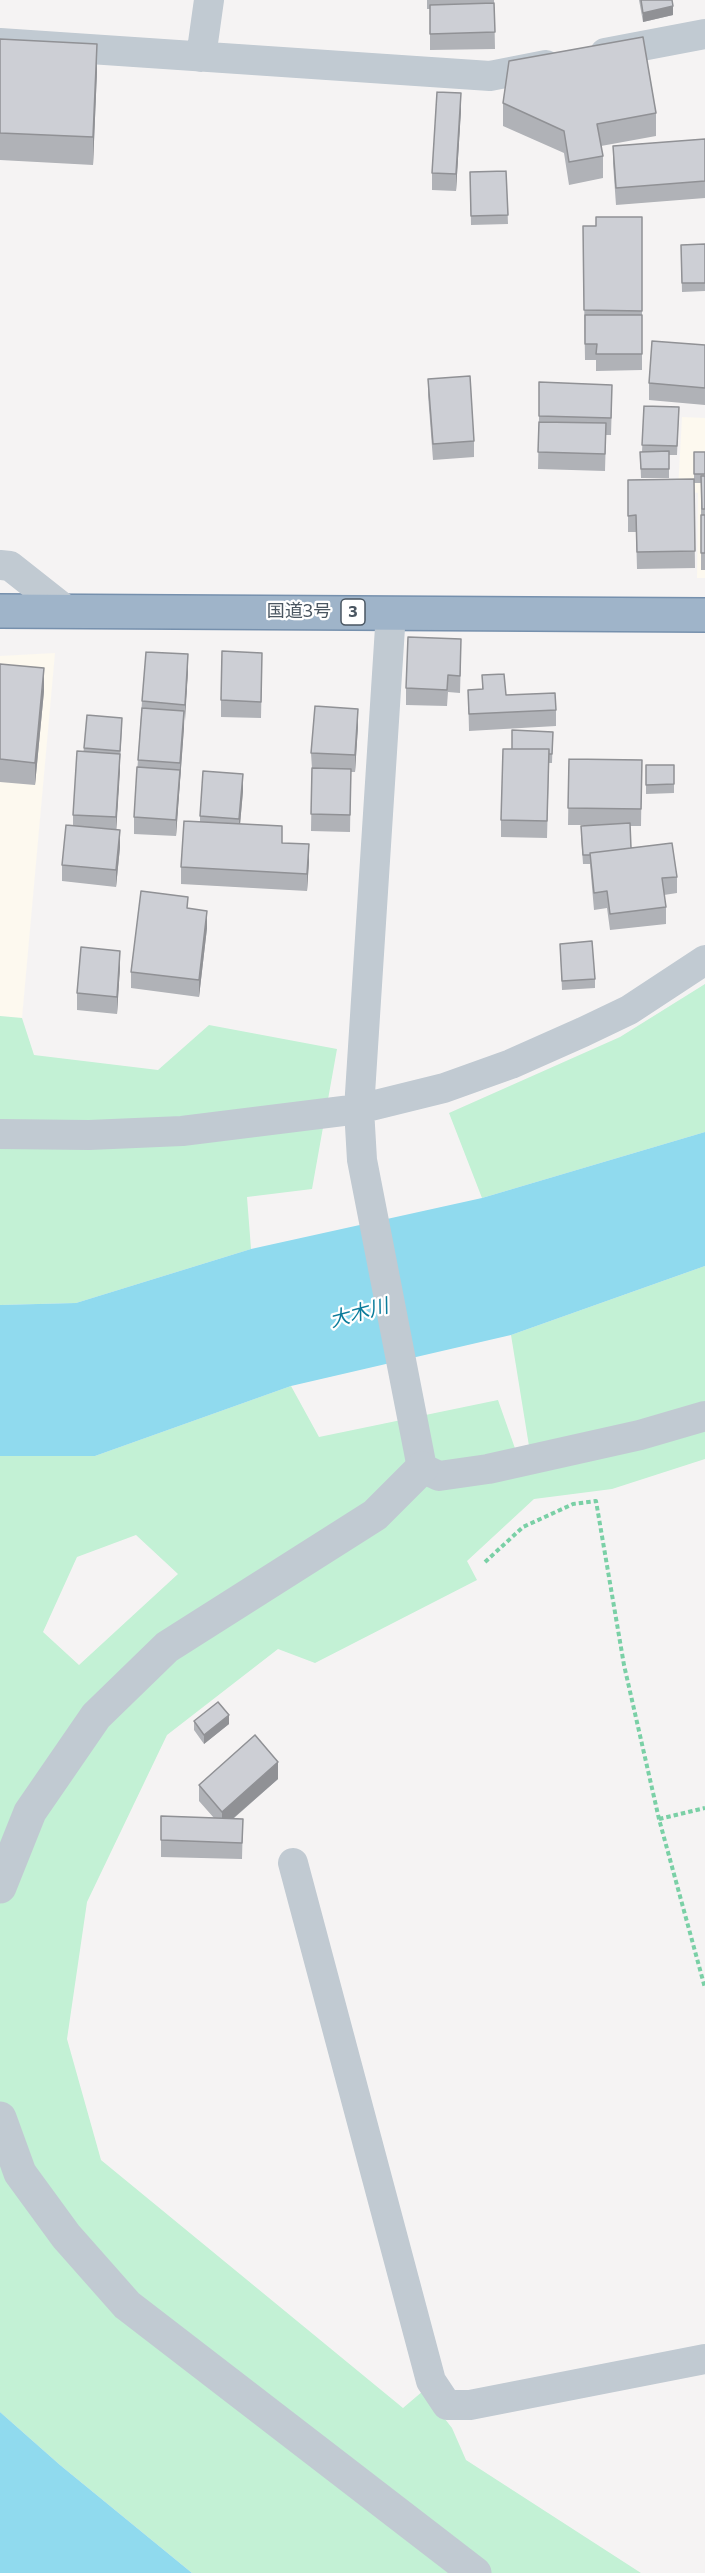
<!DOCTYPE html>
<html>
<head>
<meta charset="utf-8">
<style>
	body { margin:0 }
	canvas { display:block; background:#f5f3f3 }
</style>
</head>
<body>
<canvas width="705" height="2573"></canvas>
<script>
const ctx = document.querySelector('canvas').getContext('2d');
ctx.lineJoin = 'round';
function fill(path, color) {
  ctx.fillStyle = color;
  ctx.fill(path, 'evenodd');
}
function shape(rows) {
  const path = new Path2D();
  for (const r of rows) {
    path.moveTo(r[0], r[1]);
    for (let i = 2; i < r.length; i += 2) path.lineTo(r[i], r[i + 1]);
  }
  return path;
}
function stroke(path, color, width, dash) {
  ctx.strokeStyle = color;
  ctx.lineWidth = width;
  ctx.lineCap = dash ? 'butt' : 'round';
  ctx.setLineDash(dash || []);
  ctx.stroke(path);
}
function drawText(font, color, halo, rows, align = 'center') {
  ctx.font = font + ' Commissioner,"Noto Sans JP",sans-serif';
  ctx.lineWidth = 4.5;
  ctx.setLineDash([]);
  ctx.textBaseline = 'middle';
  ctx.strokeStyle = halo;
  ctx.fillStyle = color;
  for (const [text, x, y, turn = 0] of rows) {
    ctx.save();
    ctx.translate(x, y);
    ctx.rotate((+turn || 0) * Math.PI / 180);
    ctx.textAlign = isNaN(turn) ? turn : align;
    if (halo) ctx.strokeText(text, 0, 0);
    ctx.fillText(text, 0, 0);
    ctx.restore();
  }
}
fill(shape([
	[682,417,705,418,705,578,697,578,698,493,678,490],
	[55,653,22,1018,0,1016,0,656]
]), '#fdf9ef');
fill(shape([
	[705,984,705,1132,482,1198,449,1113,620,1037],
	[0,1016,22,1018,34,1055,158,1070,209,1025,337,1049,312,1189,247,1197,251,1249,76,1303,0,1305],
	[705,1266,705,1408,529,1446,511,1335],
	[291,1386,319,1437,498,1400,524,1474,705,1426,705,1459,612,1489,534,1499,467,1561,477,1580,315,1663,278,1649,167,1735,87,1902,67,2039,101,2160,403,2408,423,2391,452,2428,466,2460,641,2573,192,2573,60,2465,0,2412,0,1456,95,1456],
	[136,1535,178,1574,79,1665,43,1632,77,1557]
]), '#c3f1d5');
fill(shape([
	[705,1132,705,1266,511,1335,291,1386,95,1456,0,1456,0,1305,76,1303,251,1249,482,1198],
	[0,2412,60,2465,192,2573,0,2573]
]), '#90daee');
const trunk = shape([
	[0,611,705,615]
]);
stroke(trunk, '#7690ad', 36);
stroke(shape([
	[485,1562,523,1527,573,1504,596,1501,624,1665,659,1819,705,1988],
	[659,1819,705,1808]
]), '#7ad0a6', 4, [4.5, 3]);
stroke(shape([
	[0,43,490,76,546,65],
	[605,53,705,34],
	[201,57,209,0],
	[0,565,10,566,67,611],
	[391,612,359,1109,362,1160,422,1468,439,1476,488,1469,640,1435,705,1416],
	[0,1134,89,1135,182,1131,359,1109,444,1088,511,1064,583,1032,629,1010,705,960],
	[293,1863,431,2381,447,2405,470,2405,705,2359]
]), '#c1cad2', 30);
stroke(shape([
	[0,1887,30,1812,96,1716,167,1647,375,1515,422,1468],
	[0,2118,20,2173,66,2236,127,2305,475,2573]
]), '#c1cad2', 33);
stroke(trunk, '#9fb4c9', 33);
fill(shape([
	[427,0,494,0,495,49,430,50,430,9,427,9],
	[639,0,672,0,673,15,643,22],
	[0,39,97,71,93,165,0,160],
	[503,103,656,113,656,136,601,146,603,156,603,178,569,185,564,153,503,126],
	[461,110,456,191,432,190,432,173],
	[705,139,705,198,616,205,613,163,613,146],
	[506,171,508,224,471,225,470,172],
	[642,217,642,370,596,371,596,360,585,360,583,226,596,226],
	[705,244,705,291,682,292,681,245],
	[705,345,705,405,649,400,649,383],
	[428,379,474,441,474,457,433,460,428,395],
	[612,401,611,435,606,435,605,471,538,469,539,416],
	[644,406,679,407,677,455,669,455,669,478,641,478,640,452,642,452],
	[694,452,705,452,705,570,701,570,701,483,694,483,695,568,637,569,636,532,628,532,628,480,694,479],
	[461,656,460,693,448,692,447,706,406,705,406,688],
	[0,664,44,691,35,785,0,782],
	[262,670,261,718,221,717,221,700],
	[188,671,176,836,134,834,134,817,142,701],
	[482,675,506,695,556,710,556,726,469,731,468,690,482,689],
	[358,726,355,772,351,772,350,832,311,831,312,769,311,753],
	[122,727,116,830,120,847,116,887,62,881,62,865,73,826,73,815,84,748],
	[553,732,552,763,549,763,547,838,501,837,501,820,512,749],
	[569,759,642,760,641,826,630,826,631,848,677,877,677,893,664,895,666,907,666,924,610,930,607,908,594,910,590,864,583,864,581,835,581,826,591,825,568,825],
	[646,765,674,765,674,793,646,794],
	[243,791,240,824,282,843,309,861,307,891,181,884,181,867,200,822,200,816],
	[188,908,207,928,199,997,131,988,131,972],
	[560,944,595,979,595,988,562,990],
	[120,967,117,1014,77,1010,77,993],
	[194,1721,229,1724,204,1744,194,1730],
	[278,1779,233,1819,243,1819,242,1859,161,1857,161,1816,214,1818,199,1801,199,1785]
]), '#b0b2b7');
fill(shape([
	[673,6,673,15,643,22,643,13],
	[97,44,97,71,93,165,93,137],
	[461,93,461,110,456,191,456,174],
	[188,654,188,671,185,721,185,705],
	[44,668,44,691,35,785,35,763],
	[358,709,358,726,355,772,355,755],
	[184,711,184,728,176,836,176,820],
	[120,754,120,771,116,834,116,817],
	[243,774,243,791,239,836,239,819],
	[120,830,120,847,116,887,116,870],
	[309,844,309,861,307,891,307,874],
	[207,911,207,928,199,997,199,980],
	[120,951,120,967,117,1014,117,997],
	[229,1715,229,1724,204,1744,204,1735],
	[278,1762,278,1779,222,1828,222,1812]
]), '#909195');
const building = shape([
	[641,0,672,0,673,6,643,13,641,0],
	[494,3,495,32,430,34,430,5,494,3],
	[643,37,656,113,597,124,603,156,569,162,564,131,503,103,509,61,643,37],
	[0,39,97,44,93,137,0,133,0,39],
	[437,92,461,93,456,174,432,173,437,92],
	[705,139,705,181,616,188,613,146,705,139],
	[506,171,508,215,471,216,470,172,506,171],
	[596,217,642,217,642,311,584,310,583,226,596,226,596,217],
	[705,244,705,283,682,283,681,245,705,244],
	[585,315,642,315,642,354,596,354,597,344,585,344,585,315],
	[652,341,705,345,705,388,649,383,652,341],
	[470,376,474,441,433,444,428,379,470,376],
	[539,382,612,385,611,418,539,416,539,382],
	[644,406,679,407,677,446,642,445,644,406],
	[539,422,606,423,605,454,538,452,539,422],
	[669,451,669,469,641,469,640,452,669,451],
	[694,452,705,452,705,474,694,474,694,452],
	[701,476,705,476,705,509,702,509,701,476],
	[694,479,695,551,637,552,636,515,628,516,628,480,694,479],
	[701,515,705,515,705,553,701,553,701,515],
	[408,637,461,639,460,676,448,675,447,690,406,688,408,637],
	[222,651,262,653,261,702,221,700,222,651],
	[146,652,188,654,185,705,142,701,146,652],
	[0,664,44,668,35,763,0,759,0,664],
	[504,674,506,695,555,693,556,710,469,714,468,690,483,689,482,675,504,674],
	[315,706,358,709,355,755,311,753,315,706],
	[142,708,184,711,180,763,138,760,142,708],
	[87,715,122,718,120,751,84,748,87,715],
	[512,730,553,732,552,754,549,754,549,749,512,749,512,730],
	[503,749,549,749,547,821,501,820,503,749],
	[77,751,120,754,116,817,73,815,77,751],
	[569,759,642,760,641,809,568,808,569,759],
	[646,765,674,765,674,784,646,785,646,765],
	[137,767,180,770,176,820,134,817,137,767],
	[312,768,351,769,350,815,311,814,312,768],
	[203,771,243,774,239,819,200,816,203,771],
	[184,821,282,826,282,843,309,844,307,874,181,867,184,821],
	[630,823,631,848,590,853,590,855,583,855,581,826,630,823],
	[66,825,120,830,116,870,62,865,66,825],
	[672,843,677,877,662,878,666,907,610,914,607,891,594,893,590,853,672,843],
	[141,891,188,897,187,908,207,911,199,980,131,972,141,891],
	[592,941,595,979,562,981,560,944,592,941],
	[81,947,120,951,117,997,77,993,81,947],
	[218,1702,229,1715,204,1735,194,1721,218,1702],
	[255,1735,278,1762,222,1812,199,1785,255,1735],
	[161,1816,243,1819,242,1843,161,1840,161,1816]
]);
fill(building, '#cdcfd5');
stroke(building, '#909195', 1.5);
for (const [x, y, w] of [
	[353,612,24]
]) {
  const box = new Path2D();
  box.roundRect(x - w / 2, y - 13, w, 26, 4.5);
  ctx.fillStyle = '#fff';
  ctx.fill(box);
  stroke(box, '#4a5661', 1.5);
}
drawText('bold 16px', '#4a5661', null, [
	["3",353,612]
]);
drawText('18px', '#4a5661', '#fff', [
	["国道3号",299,611]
]);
drawText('italic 20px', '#0c7c9b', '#fff', [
	["大木川",359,1313,-15]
]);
</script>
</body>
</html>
